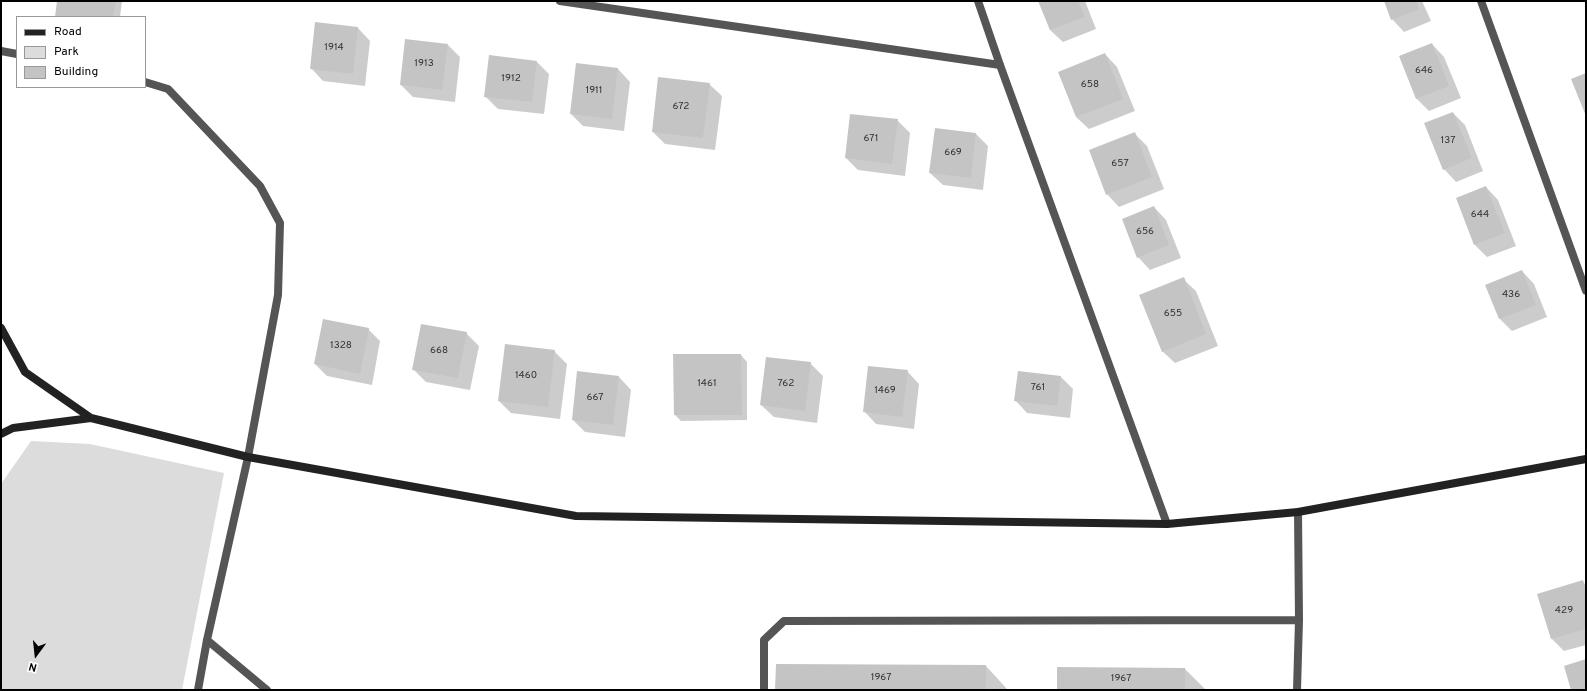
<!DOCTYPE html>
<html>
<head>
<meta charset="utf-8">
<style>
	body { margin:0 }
	#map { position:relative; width:1587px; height:691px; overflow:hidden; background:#fff; font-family:Overpass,sans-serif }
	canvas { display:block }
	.frame { position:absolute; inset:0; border:2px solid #000; pointer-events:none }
	.legend { position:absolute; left:16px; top:16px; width:130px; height:72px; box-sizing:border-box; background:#fff; border:1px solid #999; margin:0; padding:5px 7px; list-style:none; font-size:12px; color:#000 }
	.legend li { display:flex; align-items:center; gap:8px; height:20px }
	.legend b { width:20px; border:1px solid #999 }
	.north { position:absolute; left:16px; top:635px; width:40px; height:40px; -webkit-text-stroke:3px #fff; paint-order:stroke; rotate:195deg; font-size:11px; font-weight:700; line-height:16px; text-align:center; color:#000 }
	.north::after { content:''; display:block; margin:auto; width:14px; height:18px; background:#000; clip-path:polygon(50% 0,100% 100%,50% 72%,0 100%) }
</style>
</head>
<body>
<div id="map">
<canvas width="1587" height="691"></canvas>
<div class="frame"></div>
<ul class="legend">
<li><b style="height:5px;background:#222"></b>Road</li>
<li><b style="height:11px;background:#dcdcdc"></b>Park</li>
<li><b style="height:11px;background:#c4c4c4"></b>Building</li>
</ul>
<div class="north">N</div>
</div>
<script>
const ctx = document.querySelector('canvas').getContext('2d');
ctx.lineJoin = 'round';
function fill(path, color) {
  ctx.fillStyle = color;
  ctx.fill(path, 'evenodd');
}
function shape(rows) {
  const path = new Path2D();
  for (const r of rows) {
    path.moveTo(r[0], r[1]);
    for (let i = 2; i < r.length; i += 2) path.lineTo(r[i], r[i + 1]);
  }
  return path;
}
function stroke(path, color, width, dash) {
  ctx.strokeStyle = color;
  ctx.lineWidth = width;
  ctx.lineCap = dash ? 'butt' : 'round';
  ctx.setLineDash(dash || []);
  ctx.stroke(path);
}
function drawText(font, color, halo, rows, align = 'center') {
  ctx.font = font + ' Overpass,sans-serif';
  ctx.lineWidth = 3;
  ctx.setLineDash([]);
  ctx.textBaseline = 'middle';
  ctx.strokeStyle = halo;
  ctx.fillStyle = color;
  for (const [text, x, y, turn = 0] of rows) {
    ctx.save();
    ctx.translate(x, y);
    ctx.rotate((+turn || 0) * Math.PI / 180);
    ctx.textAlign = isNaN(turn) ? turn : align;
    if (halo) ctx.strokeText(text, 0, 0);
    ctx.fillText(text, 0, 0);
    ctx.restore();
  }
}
fill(shape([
	[31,441,90,444,224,473,182,690,1,690,1,484]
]), '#dcdcdc');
fill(shape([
	[58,1,122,1,120,17,56,17],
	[1039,1,1085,1,1096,29,1063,42,1050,30],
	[1385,1,1422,1,1431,21,1404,32,1392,19],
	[316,23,358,28,370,41,365,86,323,81,311,68],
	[1432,44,1444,57,1461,98,1429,111,1416,98],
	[448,45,460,57,455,102,413,97,401,85],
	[1105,54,1117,67,1135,111,1089,129,1076,117],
	[537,62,549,74,544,114,498,109,485,96],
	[577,64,618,69,630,82,624,131,583,126,571,114],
	[709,84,722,96,715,150,665,144,653,132],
	[1453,113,1465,125,1483,171,1456,182,1444,169],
	[897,120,910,133,905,176,858,170,846,158],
	[1134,133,1147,146,1164,189,1119,207,1107,194],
	[976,134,988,146,983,190,943,185,930,173],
	[1486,187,1498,200,1516,246,1487,257,1475,245,1457,198],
	[1154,207,1166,220,1181,258,1150,270,1138,257],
	[1522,271,1534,284,1547,317,1512,331,1500,319,1487,285],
	[1183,279,1196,291,1218,346,1175,363,1162,351],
	[368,329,380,341,372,385,327,376,315,364],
	[466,333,479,346,470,390,426,382,413,369],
	[554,351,567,364,560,419,511,413,499,401],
	[741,355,747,362,747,420,681,421,675,415],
	[810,363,823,376,817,423,774,417,761,405],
	[907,371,919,384,914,429,876,424,864,411],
	[619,377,631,390,625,437,585,432,573,420],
	[1061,377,1073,389,1070,418,1027,413,1015,400],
	[1583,582,1586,585,1586,645,1564,651,1552,639,1538,595],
	[986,666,1008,690,776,690],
	[1185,669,1206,690,1058,690]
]), '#0003');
fill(shape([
	[57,1,116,1,113,17,55,17],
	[1038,1,1078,1,1085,17,1050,30],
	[1384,1,1416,1,1419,9,1391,20],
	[315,22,358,27,353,74,310,69],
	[405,39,448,44,442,90,400,85],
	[1432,43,1449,86,1416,99,1399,56],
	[1105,53,1123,99,1076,117,1058,72],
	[489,55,537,61,532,102,484,97],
	[576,63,618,68,612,119,570,114],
	[1586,73,1586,116,1571,79],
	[658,77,710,83,703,138,652,132],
	[1453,112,1472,158,1443,170,1424,123],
	[850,114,898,119,892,164,845,158],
	[935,128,976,133,971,178,929,173],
	[1135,132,1152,177,1106,195,1089,150],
	[1486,186,1505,233,1474,245,1456,198],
	[1154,206,1169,245,1137,258,1122,219],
	[1522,270,1536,305,1499,319,1485,285],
	[1184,277,1206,334,1162,352,1139,295],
	[323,319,369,328,360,374,314,364],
	[421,324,467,332,458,378,412,370],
	[505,344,555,350,548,407,498,401],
	[673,354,741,354,742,415,674,415],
	[766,357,811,362,805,411,760,405],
	[868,366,908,370,902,417,863,412],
	[577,371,619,376,613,425,572,420],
	[1018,371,1061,376,1057,406,1014,401],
	[1583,580,1586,591,1586,629,1551,639,1537,594],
	[1586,659,1586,690,1571,690,1564,666],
	[776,664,986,665,986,690,775,690],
	[1057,667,1185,668,1185,690,1057,690]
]), '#c4c4c4');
stroke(shape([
	[1298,512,1299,620],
	[764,690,764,640,784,621,1299,620,1297,690]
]), '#555', 8);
stroke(shape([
	[560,1,1000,65],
	[978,1,1000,65,1167,524],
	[1481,1,1586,291],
	[1,51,17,54],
	[145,82,168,89,260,186,280,223,278,295,248,457,207,640,198,690],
	[207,640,267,690]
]), '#555', 8);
stroke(shape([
	[1,328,25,372,91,418],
	[1,434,13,428,91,418,248,457,576,516,1167,524,1298,512,1586,459]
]), '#222', 8);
drawText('10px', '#313131', null, [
	["1914",334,48],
	["1913",424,64],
	["646",1424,71],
	["1912",511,79],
	["658",1090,85],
	["1911",594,91],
	["672",681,107],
	["671",871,139],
	["137",1448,141],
	["669",953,153],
	["657",1120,164],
	["644",1480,215],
	["656",1145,232],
	["436",1511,295],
	["655",1173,314],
	["1328",341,346],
	["668",439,351],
	["1460",526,376],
	["1461",707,384],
	["762",786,384],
	["761",1038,388],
	["1469",885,391],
	["667",595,398],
	["429",1564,611],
	["1967",881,678],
	["1967",1121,679]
]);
</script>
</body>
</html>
